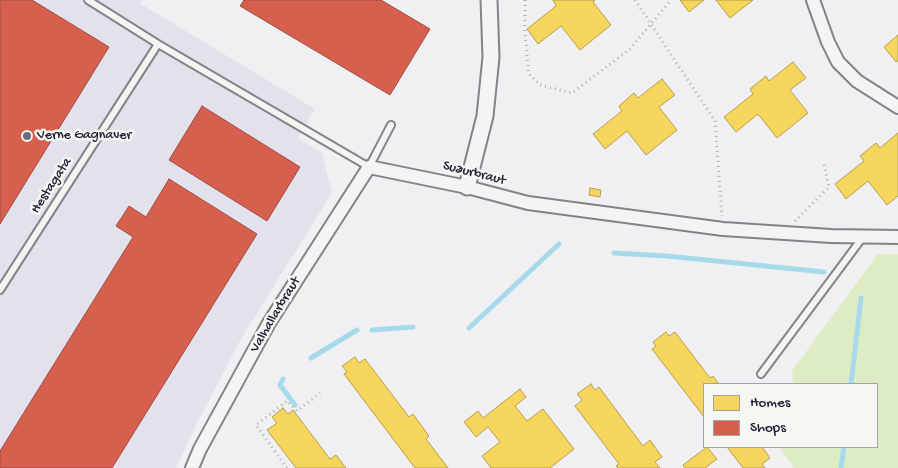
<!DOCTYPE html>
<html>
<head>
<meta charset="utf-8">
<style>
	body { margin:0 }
	#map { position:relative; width:898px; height:468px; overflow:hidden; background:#f0eff2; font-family:"Gochi Hand",sans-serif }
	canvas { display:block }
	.legend { position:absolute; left:703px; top:383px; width:175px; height:65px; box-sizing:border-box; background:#f6f6f2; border:1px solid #a1a1a9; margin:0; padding:6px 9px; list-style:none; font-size:15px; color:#22223b }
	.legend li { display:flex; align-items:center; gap:10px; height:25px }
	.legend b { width:25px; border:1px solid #a1a1a9 }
</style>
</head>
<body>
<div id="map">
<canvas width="898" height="468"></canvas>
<ul class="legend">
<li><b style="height:14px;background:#f6d55c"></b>Homes</li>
<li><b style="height:14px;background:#d6604d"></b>Shops</li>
</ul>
</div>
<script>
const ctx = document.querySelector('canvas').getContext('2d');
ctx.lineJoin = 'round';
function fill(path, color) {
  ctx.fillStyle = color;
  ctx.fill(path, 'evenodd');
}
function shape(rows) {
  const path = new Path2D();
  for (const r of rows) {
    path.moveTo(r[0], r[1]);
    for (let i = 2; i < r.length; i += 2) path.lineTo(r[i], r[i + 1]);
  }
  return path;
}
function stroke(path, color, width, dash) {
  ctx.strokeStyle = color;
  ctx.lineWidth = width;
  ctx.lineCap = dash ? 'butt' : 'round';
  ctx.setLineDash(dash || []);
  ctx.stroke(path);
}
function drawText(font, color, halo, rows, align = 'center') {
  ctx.font = font + ' "Gochi Hand",sans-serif';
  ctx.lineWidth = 5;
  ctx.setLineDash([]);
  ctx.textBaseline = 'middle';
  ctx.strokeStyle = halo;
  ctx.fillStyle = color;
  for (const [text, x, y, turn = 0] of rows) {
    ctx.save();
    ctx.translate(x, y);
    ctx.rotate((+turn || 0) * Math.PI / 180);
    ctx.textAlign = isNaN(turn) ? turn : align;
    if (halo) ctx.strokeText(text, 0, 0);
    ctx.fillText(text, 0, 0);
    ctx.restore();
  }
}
fill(shape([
	[0,0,143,0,141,4,315,109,298,138,322,153,332,193,241,339,196,425,176,468,0,468]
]), '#e3e2ec');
fill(shape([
	[878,254,898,254,898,468,795,468,779,447,877,447,877,384,793,384,792,371]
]), '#deecc4');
const homes = shape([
	[553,0,595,0,593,2,611,25,580,50,561,26,538,44,527,29,556,6,553,0],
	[680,0,704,0,689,12,680,0],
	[716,0,753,0,730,18,716,0],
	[898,35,898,61,896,62,884,47,898,35],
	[793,62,806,78,790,90,808,113,777,138,758,114,736,132,724,117,753,94,750,89,766,76,769,81,793,62],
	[662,79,675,95,659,107,677,130,646,155,627,131,605,149,593,134,622,111,619,106,634,93,638,98,662,79],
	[898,133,898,196,887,205,868,181,846,199,835,184,864,161,860,156,876,143,880,148,898,133],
	[590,188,601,190,600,197,589,195,590,188],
	[666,332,669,336,675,332,710,378,713,376,719,384,704,384,704,417,652,349,656,346,653,342,666,332],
	[355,357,359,363,365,359,409,417,413,414,429,436,426,439,448,468,415,468,344,374,347,372,342,366,355,357],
	[591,384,595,390,599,387,643,446,650,440,662,457,655,462,660,468,618,468,616,466,619,464,575,406,582,400,577,394,591,384],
	[520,389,526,397,515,406,527,421,543,409,574,449,550,468,491,468,482,456,500,442,488,427,476,437,464,422,478,411,483,418,520,389],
	[283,408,288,414,293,410,330,459,336,455,346,468,296,468,267,430,277,423,272,417,283,408],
	[707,447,717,459,705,468,685,468,683,465,707,447],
	[727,447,762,447,770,458,762,464,765,468,743,468,727,447]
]);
fill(homes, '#f6d55c');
stroke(homes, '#b69f52', 1);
const shops = shape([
	[0,0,32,0,109,47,0,224,0,0],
	[244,0,381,0,430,29,390,95,240,6,244,0],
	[202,106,300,167,267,221,169,160,202,106],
	[169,179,257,234,112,468,0,468,0,451,133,237,116,226,129,206,146,217,169,179]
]);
fill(shops, '#d6604d');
stroke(shops, '#a04d48', 1);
stroke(shape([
	[614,253,667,256,824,272],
	[469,328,559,244],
	[372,330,413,327],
	[311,358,357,330],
	[283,379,280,385,295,405],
	[851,384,861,298],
	[841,468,844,447]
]), '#a6daeb', 5);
const service = shape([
	[88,0,158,44,369,167,391,125],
	[0,290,158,44],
	[761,374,863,237]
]);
const minor = shape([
	[813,0,828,42,838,62,857,81,898,107],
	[192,468,200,449,269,323,369,167,467,187,528,203,723,229,831,236,898,237]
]);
const tertiary = shape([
	[467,187,485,116,491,57,489,0]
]);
stroke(service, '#838389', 10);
stroke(minor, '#838389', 16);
stroke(tertiary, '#838389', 19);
stroke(shape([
	[525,0,525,33,529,74,540,85,572,93,630,49,671,0],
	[635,0,715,121,722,216],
	[795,221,829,187,824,164],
	[287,468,256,425,287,401,297,411,320,393]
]), '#afafb1', 3, [1, 4]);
stroke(service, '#f4f4f3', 6);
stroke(minor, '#f4f4f3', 12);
stroke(tertiary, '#f4f4f3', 15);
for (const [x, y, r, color] of [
	[27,136,5,"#6a6a7b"]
]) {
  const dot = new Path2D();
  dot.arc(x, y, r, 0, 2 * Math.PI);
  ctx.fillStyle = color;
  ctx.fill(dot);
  stroke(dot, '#f6f6f2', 2);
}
drawText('14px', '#22223b', '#f6f6f2', [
	["Verne Gagnaver",37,136]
], 'left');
drawText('14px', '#22223b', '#f6f6f2', [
	["Suðurbraut",474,174,14],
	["Hestagata",52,186,-57],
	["Valhallarbraut",276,315,-59]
]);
</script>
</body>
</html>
